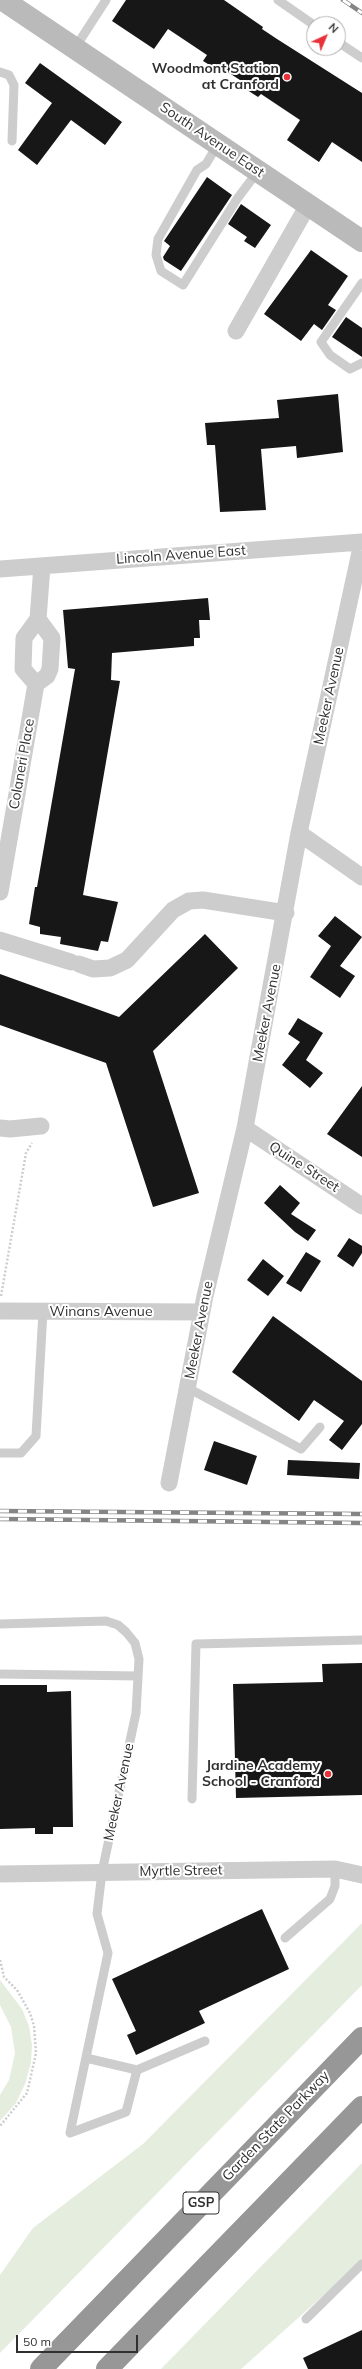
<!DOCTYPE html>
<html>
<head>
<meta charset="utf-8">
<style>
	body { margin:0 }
	#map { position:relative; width:362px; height:2369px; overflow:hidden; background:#fff; font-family:Mulish,sans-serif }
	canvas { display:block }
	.north { position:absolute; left:306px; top:16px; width:40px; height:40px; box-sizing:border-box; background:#fff; border:1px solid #acacac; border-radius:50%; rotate:44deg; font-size:11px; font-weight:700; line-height:16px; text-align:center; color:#303030 }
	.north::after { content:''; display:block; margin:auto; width:14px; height:18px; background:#e83138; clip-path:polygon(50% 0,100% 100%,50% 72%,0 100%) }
	.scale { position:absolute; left:16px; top:2335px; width:122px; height:18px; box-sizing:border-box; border:2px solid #303030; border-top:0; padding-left:5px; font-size:12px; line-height:14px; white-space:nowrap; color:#303030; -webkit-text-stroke:3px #fff; paint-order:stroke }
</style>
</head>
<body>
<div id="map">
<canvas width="362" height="2369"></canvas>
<div class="north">N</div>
<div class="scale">50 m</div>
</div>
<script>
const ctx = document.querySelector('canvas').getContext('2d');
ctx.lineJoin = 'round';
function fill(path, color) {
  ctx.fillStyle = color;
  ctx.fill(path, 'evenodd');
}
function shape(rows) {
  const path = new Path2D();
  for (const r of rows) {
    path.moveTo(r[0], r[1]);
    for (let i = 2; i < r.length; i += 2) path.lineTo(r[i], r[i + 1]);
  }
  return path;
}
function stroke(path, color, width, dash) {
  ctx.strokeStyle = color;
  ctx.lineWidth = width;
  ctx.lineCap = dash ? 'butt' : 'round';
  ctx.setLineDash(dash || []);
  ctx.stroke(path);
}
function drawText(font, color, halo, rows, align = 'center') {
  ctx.font = font + ' Mulish,sans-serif';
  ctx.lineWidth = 4;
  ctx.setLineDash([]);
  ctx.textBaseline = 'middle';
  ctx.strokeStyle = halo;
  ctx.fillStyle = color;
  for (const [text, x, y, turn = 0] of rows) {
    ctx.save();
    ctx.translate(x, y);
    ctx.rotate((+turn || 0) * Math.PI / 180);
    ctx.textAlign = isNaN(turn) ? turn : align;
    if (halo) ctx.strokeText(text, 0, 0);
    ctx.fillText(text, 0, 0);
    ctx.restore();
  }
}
fill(shape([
	[362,1923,362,1985,0,2353,0,2275,33,2228,143,2144],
	[0,1980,22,2009,29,2026,32,2045,31,2063,25,2084,16,2103,0,2121,0,2095,9,2080,15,2053,11,2027,0,2005],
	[362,2163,362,2261,241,2369,161,2369]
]), '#e5edde');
fill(shape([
	[126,0,224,0,263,27,262,29,277,39,362,93,362,162,332,142,319,162,287,140,300,120,261,94,258,97,241,86,243,82,223,69,221,72,203,61,207,55,168,29,154,49,112,21],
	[40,63,122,122,105,145,71,120,37,165,18,150,52,103,25,83],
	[207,177,232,195,181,271,164,260,163,257,170,246,164,241],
	[241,204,271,225,255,248,244,241,247,237,228,224],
	[311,250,348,276,328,305,336,310,322,330,314,324,301,341,264,314],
	[346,317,362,328,362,357,332,337],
	[338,394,343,452,297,458,296,446,261,449,266,510,220,512,215,445,207,445,205,423,279,418,277,400],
	[208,598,210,620,199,620,200,638,194,638,194,646,112,653,111,680,120,681,83,895,118,902,108,942,101,941,98,951,60,944,61,937,40,934,40,927,29,924,35,887,37,887,75,669,68,668,63,610],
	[335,916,362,937,340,966,355,976,340,998,310,977,331,946,318,936],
	[205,934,238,968,153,1051,199,1193,153,1207,106,1063,0,1025,0,974,119,1017],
	[298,1018,323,1033,306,1060,323,1073,310,1088,282,1065,300,1042,288,1034],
	[362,1086,362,1157,327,1134],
	[280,1185,300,1203,291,1214,316,1230,308,1241,295,1232,264,1203],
	[349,1238,362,1246,362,1253,353,1267,337,1256],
	[306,1252,321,1261,301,1292,286,1283],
	[263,1259,284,1276,268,1296,247,1280],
	[273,1316,362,1381,362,1424,342,1450,329,1440,344,1421,314,1400,299,1421,232,1372],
	[214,1441,257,1456,247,1485,204,1470],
	[288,1460,360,1463,359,1479,287,1475],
	[362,1663,362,1795,236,1798,233,1684,323,1682,322,1664],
	[0,1685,47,1685,47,1692,71,1691,73,1827,53,1827,53,1834,35,1834,35,1828,0,1829],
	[262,1909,289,1969,199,2011,205,2023,136,2055,127,2035,136,2031,112,1979],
	[362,2330,362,2369,308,2369,303,2358]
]), '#171717');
stroke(shape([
	[1,1296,26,1153,32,1143],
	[0,1960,4,1977,17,1990,30,2013,34,2026,36,2053,27,2093,0,2126]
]), '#cdcdcd', 2.5, [2, 2]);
stroke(shape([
	[278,0,314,25],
	[338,42,362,58],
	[75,48,106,0],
	[0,72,9,75,14,85,12,141],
	[218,144,206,164,197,170,158,239,156,255,161,271,183,285,237,199,258,171],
	[362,283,321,342,330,355,350,369,362,363],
	[188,1388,301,1449,320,1427],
	[0,1453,21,1453,36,1436,43,1311],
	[0,1624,106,1621,118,1625,126,1632,135,1643,139,1659,136,1713,102,1872,97,1914,108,1953,70,2133,126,2112,137,2070],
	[0,1674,138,1676],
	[192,1799,196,1644,362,1640],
	[285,1938,330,1899,335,1886,335,1869],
	[86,2058,137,2070,205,2041],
	[306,2319,362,2264]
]), '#cdcdcd', 9);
stroke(shape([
	[236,331,308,205],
	[0,569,362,542],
	[36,684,23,669,24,638,38,619,42,566],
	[299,833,362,877],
	[0,892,36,684,47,676,50,669,52,638,38,619],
	[0,940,71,962],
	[79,964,93,969,110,968,127,960,173,910,189,901,203,900,286,913],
	[0,1128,10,1129,41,1126],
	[245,1128,362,1206],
	[0,1311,202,1312],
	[169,1483,205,1296,245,1128,299,833,362,543],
	[0,1874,335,1869,362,1875]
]), '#cdcdcd', 17);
stroke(shape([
	[3,0,362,241]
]), '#bababa', 22);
stroke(shape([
	[41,2369,362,2038],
	[107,2369,362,2107]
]), '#979797', 22);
const rail = shape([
	[343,0,362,13],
	[0,1511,362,1514],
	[0,1519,362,1523]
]);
stroke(rail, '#858585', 4.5);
stroke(rail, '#fff', 3, [9]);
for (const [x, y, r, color] of [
	[287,77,4,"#e83138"],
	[328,1774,4,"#e83138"]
]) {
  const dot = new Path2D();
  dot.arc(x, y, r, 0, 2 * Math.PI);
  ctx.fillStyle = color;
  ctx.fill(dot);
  stroke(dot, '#fff', 1.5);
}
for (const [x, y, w] of [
	[201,2203,36]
]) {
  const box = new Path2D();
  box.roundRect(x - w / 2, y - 11, w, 22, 3);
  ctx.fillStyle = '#fff';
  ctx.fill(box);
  stroke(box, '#303030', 1);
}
drawText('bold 13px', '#303030', null, [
	["GSP",201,2203]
]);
drawText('bold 14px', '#303030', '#fff', [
	["Woodmont Station",279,69],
	["at Cranford",279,85],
	["Jardine Academy",320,1766],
	["School - Cranford",320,1782]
], 'right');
drawText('14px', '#303030', '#fff', [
	["South Avenue East",212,140,34],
	["Lincoln Avenue East",181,555,-4],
	["Meeker Avenue",329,696,-78],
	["Colaneri Place",22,764,-80],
	["Meeker Avenue",267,1013,-79],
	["Quine Street",304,1167,33],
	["Winans Avenue",101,1312],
	["Meeker Avenue",199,1330,-79],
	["Meeker Avenue",119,1792,-78],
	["Myrtle Street",181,1871,-1],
	["Garden State Parkway",276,2126,-46]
]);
</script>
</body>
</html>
